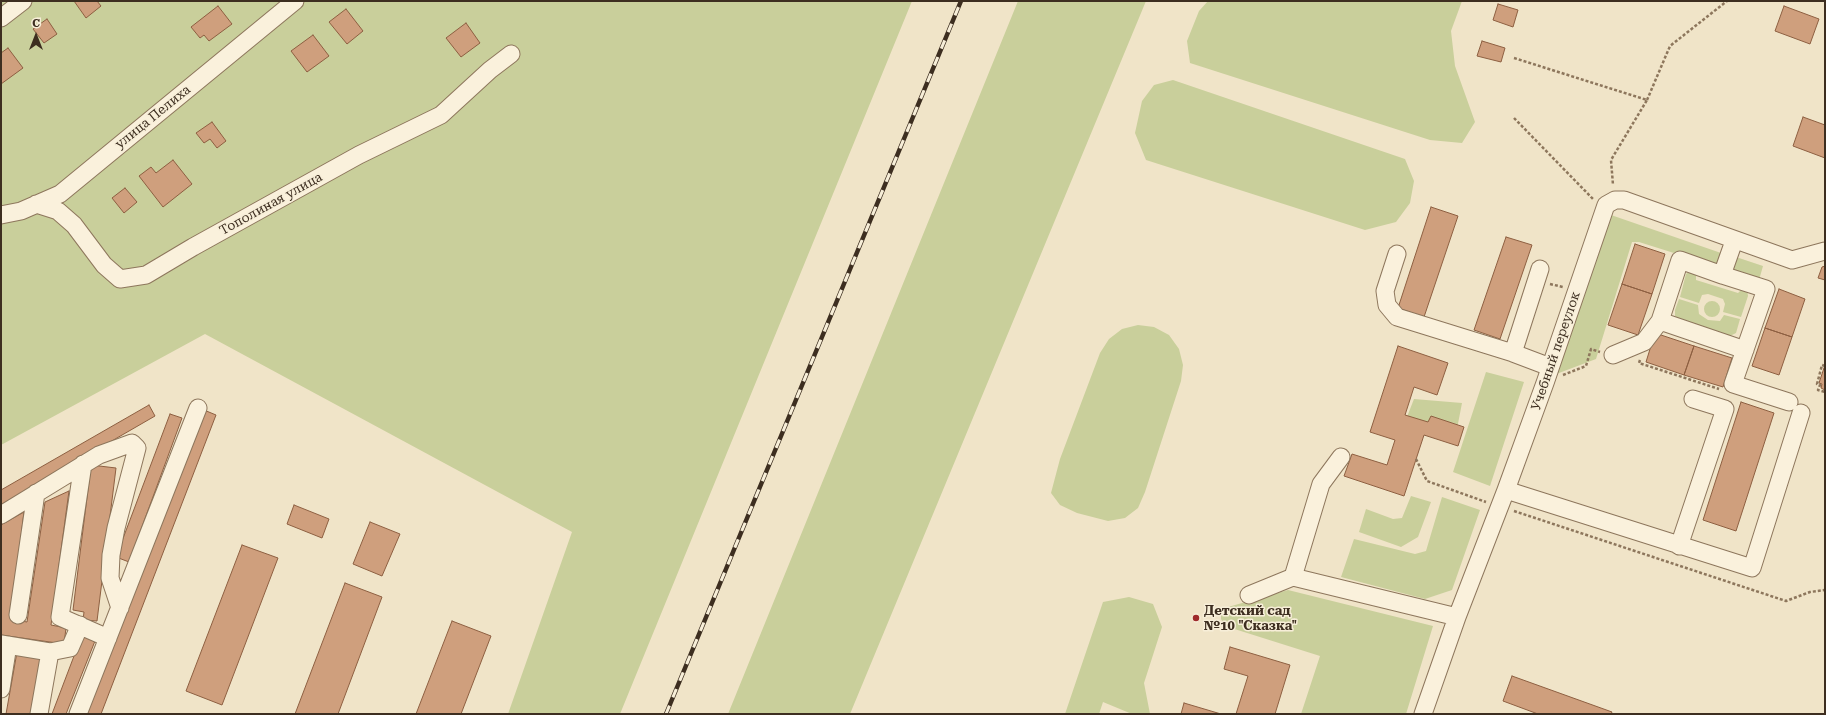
<!DOCTYPE html>
<html>
<head>
<meta charset="utf-8">
<style>
	body { margin:0 }
	#map { position:relative; width:1826px; height:715px; overflow:hidden; background:#f0e4c8; font-family:"Roboto Serif",serif }
	canvas { display:block }
	.frame { position:absolute; inset:0; border:2px solid #3d2e20; pointer-events:none }
	.north { position:absolute; left:16px; top:16px; width:40px; height:40px; -webkit-text-stroke:3px #f7eed8; paint-order:stroke; rotate:0deg; font-size:11px; font-weight:700; line-height:16px; text-align:center; color:#3d2e20 }
	.north::after { content:''; display:block; margin:auto; width:14px; height:18px; background:#3d2e20; clip-path:polygon(50% 0,100% 100%,50% 72%,0 100%) }
</style>
</head>
<body>
<div id="map">
<canvas width="1826" height="715"></canvas>
<div class="frame"></div>
<div class="north">С</div>
</div>
<script>
const ctx = document.querySelector('canvas').getContext('2d');
ctx.lineJoin = 'round';
function fill(path, color) {
  ctx.fillStyle = color;
  ctx.fill(path, 'evenodd');
}
function shape(rows) {
  const path = new Path2D();
  for (const r of rows) {
    if (r.length === 3) {
      path.moveTo(r[0] + r[2], r[1]);
      path.arc(r[0], r[1], r[2], 0, 2 * Math.PI);
      continue;
    }
    path.moveTo(r[0], r[1]);
    for (let i = 2; i < r.length; i += 2) path.lineTo(r[i], r[i + 1]);
  }
  return path;
}
function stroke(path, color, width, dash) {
  ctx.strokeStyle = color;
  ctx.lineWidth = width;
  ctx.lineCap = dash ? 'butt' : 'round';
  ctx.setLineDash(dash || []);
  ctx.stroke(path);
}
function drawText(font, color, halo, rows, align = 'center') {
  ctx.font = font + ' "Roboto Serif",serif';
  ctx.lineWidth = 3;
  ctx.setLineDash([]);
  ctx.textBaseline = 'middle';
  ctx.strokeStyle = halo;
  ctx.fillStyle = color;
  for (const [text, x, y, turn = 0] of rows) {
    ctx.save();
    ctx.translate(x, y);
    ctx.rotate((+turn || 0) * Math.PI / 180);
    ctx.textAlign = isNaN(turn) ? turn : align;
    if (halo) ctx.strokeText(text, 0, 0);
    ctx.fillText(text, 0, 0);
    ctx.restore();
  }
}
fill(shape([
	[1,1,912,1,620,714,508,714,572,532,205,334,1,445],
	[1018,1,1146,1,850,714,728,714],
	[1208,1,1462,1,1451,31,1455,66,1475,122,1462,143,1430,140,1190,63,1187,41,1199,11],
	[1173,80,1405,159,1414,181,1410,203,1396,222,1365,230,1146,160,1135,133,1142,101,1154,85],
	[1611,215,1721,253,1718,263,1712,265,1639,242,1632,242,1596,359,1551,376],
	[1736,257,1763,266,1759,280,1731,269],
	[1690,271,1696,273,1696,280,1738,293,1743,288,1747,289,1748,296,1741,317,1723,312,1725,304,1723,299,1708,294,1702,295,1699,303,1680,297,1686,274],
	[1679,299,1698,305,1699,314,1708,320,1720,321,1724,315,1740,319,1736,333,1730,336,1680,322,1675,316,1675,310],
	[1712,309,8],
	[1138,325,1154,327,1169,335,1179,349,1183,365,1181,381,1145,492,1138,508,1125,518,1108,521,1077,513,1060,505,1051,493,1060,459,1100,353,1109,339,1122,329],
	[1486,372,1524,382,1490,486,1453,472],
	[1414,399,1462,403,1456,434,1405,422],
	[1411,496,1431,502,1418,537,1401,547,1359,532,1366,509,1393,519,1402,518],
	[1442,497,1480,510,1452,590,1425,599,1341,577,1354,539,1415,554,1426,551],
	[1288,590,1433,626,1406,714,1301,714,1320,656,1225,626,1221,619,1221,609],
	[1129,597,1153,604,1162,627,1144,683,1150,714,1132,714,1103,702,1099,714,1065,714,1103,602]
]), '#c9cf9b');
const building = shape([
	[74,1,97,1,101,6,86,18,74,1],
	[1498,4,1518,10,1513,27,1493,20,1498,4],
	[218,6,232,24,209,41,204,35,200,38,191,27,218,6],
	[1784,6,1819,19,1810,44,1775,31,1784,6],
	[346,9,363,31,347,44,329,22,346,9],
	[47,19,57,34,44,43,33,29,47,19],
	[466,23,480,43,461,57,446,38,466,23],
	[313,35,329,56,307,72,291,51,313,35],
	[1482,41,1505,48,1501,62,1477,56,1482,41],
	[8,48,23,68,1,84,1,53,8,48],
	[1803,117,1825,125,1825,158,1793,146,1803,117],
	[212,122,226,141,217,148,210,139,204,143,196,133,212,122],
	[173,160,192,184,163,207,139,176,151,167,156,173,173,160],
	[125,188,137,202,124,213,112,198,125,188],
	[1431,207,1458,216,1424,317,1398,308,1431,207],
	[1506,237,1532,245,1500,339,1474,330,1506,237],
	[1635,244,1665,254,1652,294,1622,284,1635,244],
	[1825,266,1825,280,1818,278,1822,267,1825,266],
	[1622,284,1652,294,1638,335,1608,325,1622,284],
	[1779,289,1805,299,1792,337,1765,328,1779,289],
	[1765,328,1792,337,1779,375,1752,366,1765,328],
	[1655,333,1694,346,1684,375,1646,362,1655,333],
	[1398,346,1448,363,1437,395,1414,387,1405,415,1428,422,1431,416,1464,427,1458,446,1424,435,1404,496,1344,476,1352,454,1387,465,1395,440,1370,432,1398,346],
	[1694,346,1732,358,1723,387,1684,375,1694,346],
	[1824,368,1825,368,1825,390,1821,388,1822,384,1819,383,1824,368],
	[1741,402,1774,413,1736,531,1703,520,1741,402],
	[149,405,155,416,1,505,1,490,149,405],
	[204,410,216,415,101,714,87,714,204,410],
	[170,414,182,418,129,562,116,557,170,414],
	[91,465,116,468,97,621,83,620,84,612,73,610,91,465],
	[69,491,51,625,66,628,64,644,1,635,1,525,24,512,11,619,27,622,45,502,69,491],
	[294,505,329,519,322,538,287,524,294,505],
	[370,522,400,534,382,576,353,564,370,522],
	[242,545,278,558,222,705,186,691,242,545],
	[345,583,382,597,338,714,295,714,345,583],
	[452,621,491,636,461,714,416,714,452,621],
	[82,635,95,641,66,714,52,714,82,635],
	[1230,647,1290,665,1275,714,1236,714,1248,676,1224,669,1230,647],
	[17,652,41,656,31,714,6,714,17,652],
	[1512,676,1612,712,1611,714,1538,714,1503,701,1512,676],
	[1184,703,1221,714,1181,714,1184,703]
]);
fill(building, '#cf9f7d');
stroke(building, '#8d5f41', 1);
const minor = shape([
	[1,18,23,1],
	[36,204,58,211,74,225,104,265,120,279,146,275,193,247,359,155,441,115,490,70,511,54],
	[1,215,21,211,60,194,295,1],
	[1734,241,1722,275,1766,289,1733,384,1789,402],
	[1397,254,1385,291,1387,305,1397,317,1513,353],
	[1540,269,1513,353,1550,367],
	[1722,275,1680,260,1660,321,1745,350],
	[1613,355,1644,342,1660,321],
	[1341,457,1321,484,1293,577,1457,617],
	[83,464,60,617,108,638],
	[1506,490,1752,568,1801,413],
	[1,515,99,455,132,443,137,448,116,528,111,555,110,578,120,608],
	[1679,546,1725,409,1693,399],
	[1249,595,1293,577],
	[18,615,36,493],
	[1,644,50,652,70,648,80,625],
	[1,689,8,645],
	[39,714,50,652],
	[78,714,198,408],
	[1423,714,1457,617,1506,490,1545,383,1606,205,1615,200,1624,200,1792,260,1825,251]
]);
stroke(minor, '#8d765c', 19);
stroke(shape([
	[1514,58,1647,100,1611,160,1613,185],
	[1647,100,1670,46,1727,1],
	[1514,118,1593,199],
	[1550,284,1563,287],
	[1640,360,1639,363,1719,389],
	[1825,366,1822,365,1817,384,1820,385,1818,390,1825,392],
	[1563,375,1586,366,1591,349,1600,352],
	[1416,459,1427,481,1486,502],
	[1514,511,1786,601,1810,592,1825,590]
]), '#8d765c', 2.5, [3, 2]);
stroke(minor, '#faf1dc', 17);
const rail = shape([
	[666,714,961,1]
]);
stroke(rail, '#3d2e20', 4.5);
stroke(rail, '#f7eed8', 3, [9]);
for (const [x, y, r, color] of [
	[1196,618,4,"#9e2a2b"]
]) {
  const dot = new Path2D();
  dot.arc(x, y, r, 0, 2 * Math.PI);
  ctx.fillStyle = color;
  ctx.fill(dot);
  stroke(dot, '#f7eed8', 1.5);
}
drawText('13px', '#3d2e20', '#f7eed8', [
	["улица Пелиха",153,117,-39],
	["Тополиная улица",271,204,-29],
	["Учебный переулок",1556,351,-71]
]);
drawText('bold 13px', '#3d2e20', '#f7eed8', [
	["Детский сад",1204,611],
	["№10 \"Сказка\"",1204,626]
], 'left');
</script>
</body>
</html>
